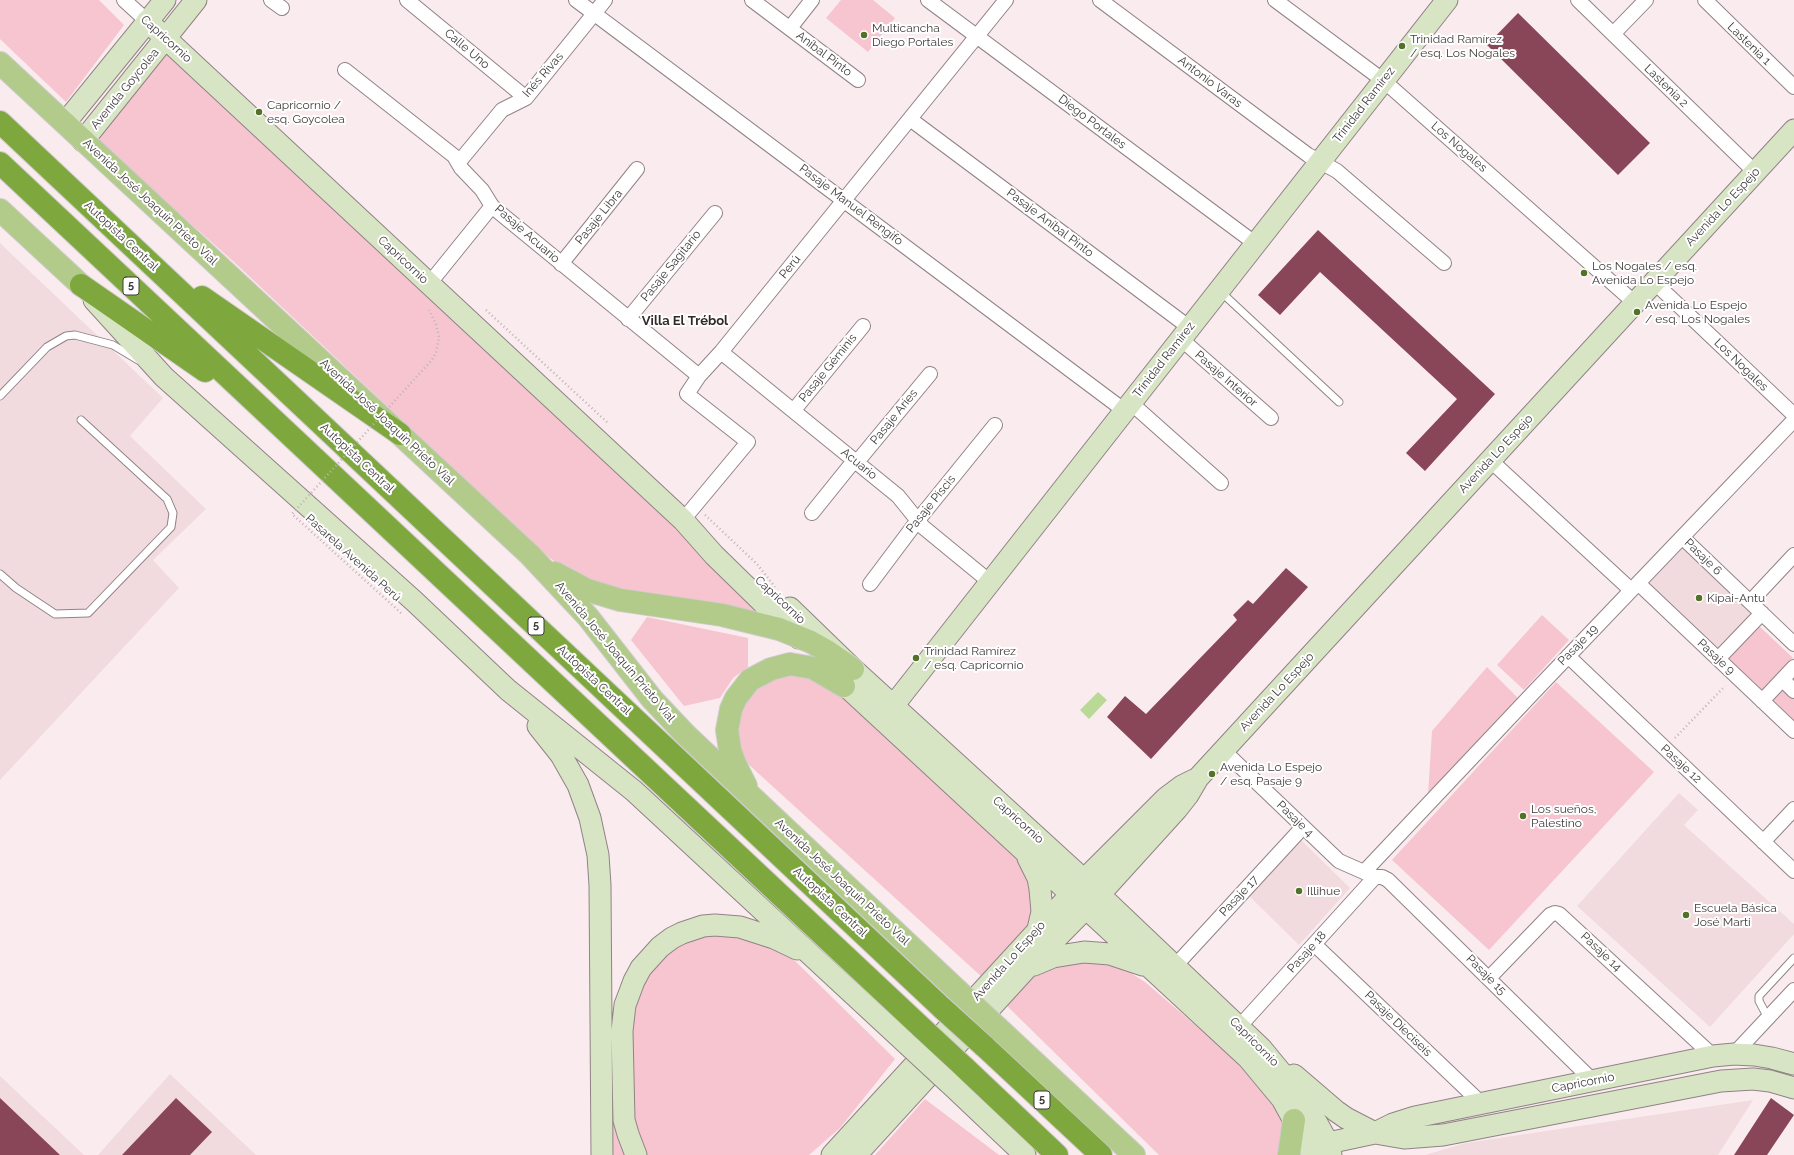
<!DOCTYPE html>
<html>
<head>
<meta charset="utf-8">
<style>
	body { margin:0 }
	canvas { display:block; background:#faebee }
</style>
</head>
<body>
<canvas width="1794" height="1155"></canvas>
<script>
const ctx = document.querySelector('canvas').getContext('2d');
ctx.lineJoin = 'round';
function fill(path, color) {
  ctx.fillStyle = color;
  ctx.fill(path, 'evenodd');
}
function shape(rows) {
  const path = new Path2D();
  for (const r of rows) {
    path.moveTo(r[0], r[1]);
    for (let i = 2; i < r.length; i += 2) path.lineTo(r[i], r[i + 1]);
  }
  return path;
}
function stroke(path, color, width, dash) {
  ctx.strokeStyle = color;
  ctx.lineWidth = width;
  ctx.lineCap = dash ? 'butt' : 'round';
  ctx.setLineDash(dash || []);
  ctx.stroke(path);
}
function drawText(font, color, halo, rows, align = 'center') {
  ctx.font = font + ' Raleway,sans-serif';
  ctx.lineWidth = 4;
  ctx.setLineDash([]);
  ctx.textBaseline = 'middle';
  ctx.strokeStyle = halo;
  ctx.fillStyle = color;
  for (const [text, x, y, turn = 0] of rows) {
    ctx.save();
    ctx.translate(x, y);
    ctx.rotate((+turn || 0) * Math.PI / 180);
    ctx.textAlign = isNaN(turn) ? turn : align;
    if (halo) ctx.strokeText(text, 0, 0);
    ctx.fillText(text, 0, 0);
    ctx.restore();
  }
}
fill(shape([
	[0,243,163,398,130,436,206,509,153,560,179,588,0,780],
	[1682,546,1751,614,1717,649,1647,582],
	[1679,793,1698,810,1684,825,1794,924,1794,934,1710,1027,1577,906],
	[1300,839,1350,888,1299,945,1247,894],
	[170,1074,256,1155,98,1155],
	[0,1076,84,1155,0,1155],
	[1753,1100,1718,1155,1425,1155,1466,1143]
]), '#f2dbdf');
fill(shape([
	[0,0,99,0,124,25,66,102,0,39],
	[841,0,873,0,895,18,868,52,826,18],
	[162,54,174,56,428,292,773,620,607,590,569,574,537,547,234,262,102,145,96,132],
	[1542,615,1569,640,1524,690,1497,665],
	[647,617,748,638,748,667,733,678,720,698,684,706,631,640],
	[1758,625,1793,658,1763,693,1726,656],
	[1487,667,1518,698,1428,795,1432,731],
	[818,671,1020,855,1032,876,1034,917,983,978,747,763,740,752,735,732,739,709,764,678],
	[1556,682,1654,772,1489,950,1392,860],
	[1783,687,1794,697,1794,723,1770,701],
	[701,934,755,938,791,957,895,1059,840,1128,809,1155,647,1155,645,1152,631,1112,631,1015,640,984,666,952],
	[1077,957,1115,963,1145,982,1249,1071,1271,1093,1284,1121,1281,1155,1159,1155,1006,1005,1033,977,1049,966],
	[925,1099,999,1155,875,1155],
	[610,1110,614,1126,627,1155,608,1155]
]), '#f7c5d0');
fill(shape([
	[1098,692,1107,700,1089,719,1080,710]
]), '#bad896');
fill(shape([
	[1518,13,1650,143,1618,175,1487,45],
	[1318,230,1495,394,1425,471,1406,453,1457,399,1320,272,1280,315,1258,295],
	[1286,568,1308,587,1151,759,1107,717,1125,696,1146,714,1237,620,1233,615,1248,600,1253,604],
	[0,1098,60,1155,0,1155],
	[176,1098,212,1132,190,1155,122,1155],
	[1771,1098,1794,1115,1767,1155,1734,1155]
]), '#894658');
const lane = shape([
	[1221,292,1339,402],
	[0,396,47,347,66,336,75,335,113,345,138,360],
	[0,574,16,588,55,614,88,613,171,527,173,513,167,499,81,420],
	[1768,1018,1759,1001,1759,996,1794,958]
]);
const street = shape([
	[124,0,147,21],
	[271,0,282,8],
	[407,0,526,98],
	[576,0,1125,411],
	[752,0,858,80],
	[928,0,1256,244],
	[1100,0,1308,155,1337,171,1444,263],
	[1275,0,1384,81,1635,303],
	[1578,0,1755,172],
	[1705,0,1794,87],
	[790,28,812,0],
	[1613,34,1646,0],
	[345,70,454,156,461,168,482,190,492,206,500,213,699,376],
	[910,119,1190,328],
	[459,162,502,110,526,98,605,0],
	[561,264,637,169],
	[1654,282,1794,415],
	[429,284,492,206],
	[628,319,715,213],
	[1181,339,1271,418],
	[721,352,898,496,923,527,990,582],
	[1131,403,1221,483],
	[794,410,863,326],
	[1490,460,1631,590],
	[812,513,849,467,862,456,930,374],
	[683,520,748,442,687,394,699,376,721,352,1006,0],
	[1682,537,1794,644],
	[1638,583,1794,731],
	[870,584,918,520,995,425],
	[1750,602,1794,555],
	[1568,656,1794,871],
	[1718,659,1762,613],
	[1783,680,1794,691],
	[1762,701,1794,667],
	[1223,750,1339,861,1373,876],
	[1763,842,1794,809],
	[1364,872,1533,693,1794,420],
	[1375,877,1382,877,1388,880,1593,1081],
	[1314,944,1482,1104],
	[1175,966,1303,827],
	[1489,978,1550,915,1555,913,1559,914,1713,1056],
	[1239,1027,1375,877],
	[1734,1054,1794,990]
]);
const secondary = shape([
	[147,21,683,520,714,555,799,638],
	[65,123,165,0],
	[83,141,196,0],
	[94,300,164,377,414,601,508,690,634,791,908,1045],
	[790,608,853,669,1084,880,1261,1048,1298,1093,1317,1123,1328,1143,1331,1155],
	[833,674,1248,1058,1282,1099,1313,1155],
	[885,722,893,706,1447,0],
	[538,726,561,755,578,785,590,818,598,855,600,885,602,1155],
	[1028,858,1038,878,1040,889,1042,912,1038,929],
	[1034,965,1053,957,1084,952,1110,954,1143,965],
	[1294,1075,1336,1111,1346,1118,1375,1133,1404,1138,1443,1135,1721,1081,1753,1079,1770,1081,1794,1088],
	[949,1083,1025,1155],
	[1328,1143,1375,1133,1393,1124,1415,1117,1713,1056,1734,1054,1754,1055,1772,1058,1794,1064],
	[636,1155,628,1134,624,1120,622,1031,625,1005,634,981,641,968,660,947,672,938,682,933,703,926,715,925,740,927,774,938,797,949],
	[832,1155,1084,880,1166,798,1182,786,1194,780],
	[856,1155,1025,970,1099,895,1177,809,1188,795,1198,778,1794,130]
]);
const primary = shape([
	[0,63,530,555,588,617,652,699,686,735,958,991],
	[0,210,81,285],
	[555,573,587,590,620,600,722,615,779,629,811,642,827,651,853,669],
	[746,786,735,764,730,750,727,730,731,709,736,698,750,680,771,669,790,664,813,668,844,686],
	[999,1029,1134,1155],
	[1289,1155,1294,1120]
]);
const highway = shape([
	[0,122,942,1008],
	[0,163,923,1029],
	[81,285,205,371],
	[202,297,400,434],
	[984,1046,1101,1155],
	[964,1067,1057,1155]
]);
stroke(lane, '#908386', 9);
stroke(street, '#908386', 16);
stroke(secondary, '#908386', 23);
stroke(primary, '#cdcccc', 24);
stroke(highway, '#cdcccc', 24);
stroke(shape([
	[486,310,609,424],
	[705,515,757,564,775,587],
	[1675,738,1725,686]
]), '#beb3b5', 2.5, [1, 3]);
stroke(lane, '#fff', 7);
stroke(street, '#fff', 14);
stroke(secondary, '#d8e5c5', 21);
stroke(primary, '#b2cb8b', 22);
stroke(highway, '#7ea83e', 22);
const secondaryBridge = shape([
	[908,1045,949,1083]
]);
const primaryBridge = shape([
	[958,991,999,1029]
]);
const highwayBridge = shape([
	[942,1008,984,1046],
	[923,1029,964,1067]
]);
stroke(secondaryBridge, '#908386', 23, []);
stroke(primaryBridge, '#cdcccc', 24, []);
stroke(highwayBridge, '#cdcccc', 24, []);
stroke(shape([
	[401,613,292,514,431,361,436,353,439,337,436,324,429,310]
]), '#beb3b5', 2.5, [1, 3]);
stroke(secondaryBridge, '#d8e5c5', 21);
stroke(primaryBridge, '#b2cb8b', 22);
stroke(highwayBridge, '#7ea83e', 22);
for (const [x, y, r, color] of [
	[864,35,4,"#547227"],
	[1402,46,4,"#547227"],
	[259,112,4,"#547227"],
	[1584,273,4,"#547227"],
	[1637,312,4,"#547227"],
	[1699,598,4,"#547227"],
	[916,658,4,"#547227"],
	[1212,774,4,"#547227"],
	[1523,816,4,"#547227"],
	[1299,891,4,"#547227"],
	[1686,915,4,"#547227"]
]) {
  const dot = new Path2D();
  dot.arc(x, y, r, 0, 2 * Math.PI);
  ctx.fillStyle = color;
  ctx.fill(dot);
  stroke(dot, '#fff', 1.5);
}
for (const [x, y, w] of [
	[131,286,16],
	[536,626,16],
	[1042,1100,16]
]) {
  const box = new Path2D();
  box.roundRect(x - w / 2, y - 9, w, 18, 3);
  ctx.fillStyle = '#fff';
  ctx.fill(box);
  stroke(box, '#403b3c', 1);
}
drawText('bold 11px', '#403b3c', null, [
	["5",131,286],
	["5",536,626],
	["5",1042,1100]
]);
drawText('12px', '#403b3c', '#fff', [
	["Multicancha",872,28],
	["Diego Portales",872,42],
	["Trinidad Ramírez",1410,39],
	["/ esq. Los Nogales",1410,53],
	["Capricornio /",267,105],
	["esq. Goycolea",267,119],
	["Los Nogales / esq.",1592,266],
	["Avenida Lo Espejo",1592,280],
	["Avenida Lo Espejo",1645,305],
	["/ esq. Los Nogales",1645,319],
	["Kipai-Antu",1707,598],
	["Trinidad Ramírez",924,651],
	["/ esq. Capricornio",924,665],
	["Avenida Lo Espejo",1220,767],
	["/ esq. Pasaje 9",1220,781],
	["Los sueños,",1531,809],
	["Palestino",1531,823],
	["Illihue",1307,891],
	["Escuela Básica",1694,908],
	["José Marti",1694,922]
], 'left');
drawText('12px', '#403b3c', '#fff', [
	["Capricornio",166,39,42],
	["Lastenia 1",1749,44,44],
	["Calle Uno",467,49,40],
	["Aníbal Pinto",824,54,37],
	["Inés Rivas",543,75,-49],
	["Antonio Varas",1210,82,37],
	["Lastenia 2",1666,86,44],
	["Avenida Goycolea",125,89,-51],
	["Trinidad Ramírez",1364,105,-52],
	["Diego Portales",1092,122,37],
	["Los Nogales",1459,147,41],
	["Avenida José Joaquín Prieto Vial",150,202,43],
	["Pasaje Manuel Rengifo",851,205,37],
	["Avenida Lo Espejo",1723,207,-47],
	["Pasaje Libra",599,217,-51],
	["Pasaje Aníbal Pinto",1050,223,37],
	["Pasaje Acuario",527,234,41],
	["Autopista Central",121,236,43],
	["Capricornio",403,260,43],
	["Pasaje Sagitario",671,266,-51],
	["Perú",790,267,-51],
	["Trinidad Ramírez",1164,360,-52],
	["Los Nogales",1741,365,44],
	["Pasaje Géminis",828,368,-51],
	["Pasaje Interior",1226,379,41],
	["Pasaje Aries",894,417,-51],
	["Avenida José Joaquín Prieto Vial",387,422,43],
	["Avenida Lo Espejo",1496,454,-47],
	["Autopista Central",357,458,43],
	["Acuario",859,464,39],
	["Pasaje Piscis",931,504,-51],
	["Pasaje 6",1703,557,44],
	["Pasarela Avenida Perú",353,558,42],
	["Capricornio",780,600,43],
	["Pasaje 19",1578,645,-46],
	["Avenida José Joaquín Prieto Vial",615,652,50],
	["Pasaje 9",1716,657,43],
	["Autopista Central",594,680,43],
	["Avenida Lo Espejo",1277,692,-47],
	["Pasaje 12",1681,764,43],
	["Pasaje 4",1295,819,44],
	["Capricornio",1018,820,42],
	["Avenida José Joaquín Prieto Vial",842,882,43],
	["Pasaje 17",1239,896,-47],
	["Autopista Central",830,902,43],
	["Pasaje 18",1307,952,-48],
	["Pasaje 14",1601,952,43],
	["Avenida Lo Espejo",1009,961,-48],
	["Pasaje 15",1486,975,45],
	["Pasaje Dieciseís",1398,1024,44],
	["Capricornio",1254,1042,45],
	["Capricornio",1583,1083,-11]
]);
drawText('bold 13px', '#322729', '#fff', [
	["Villa El Trébol",685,321]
]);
</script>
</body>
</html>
